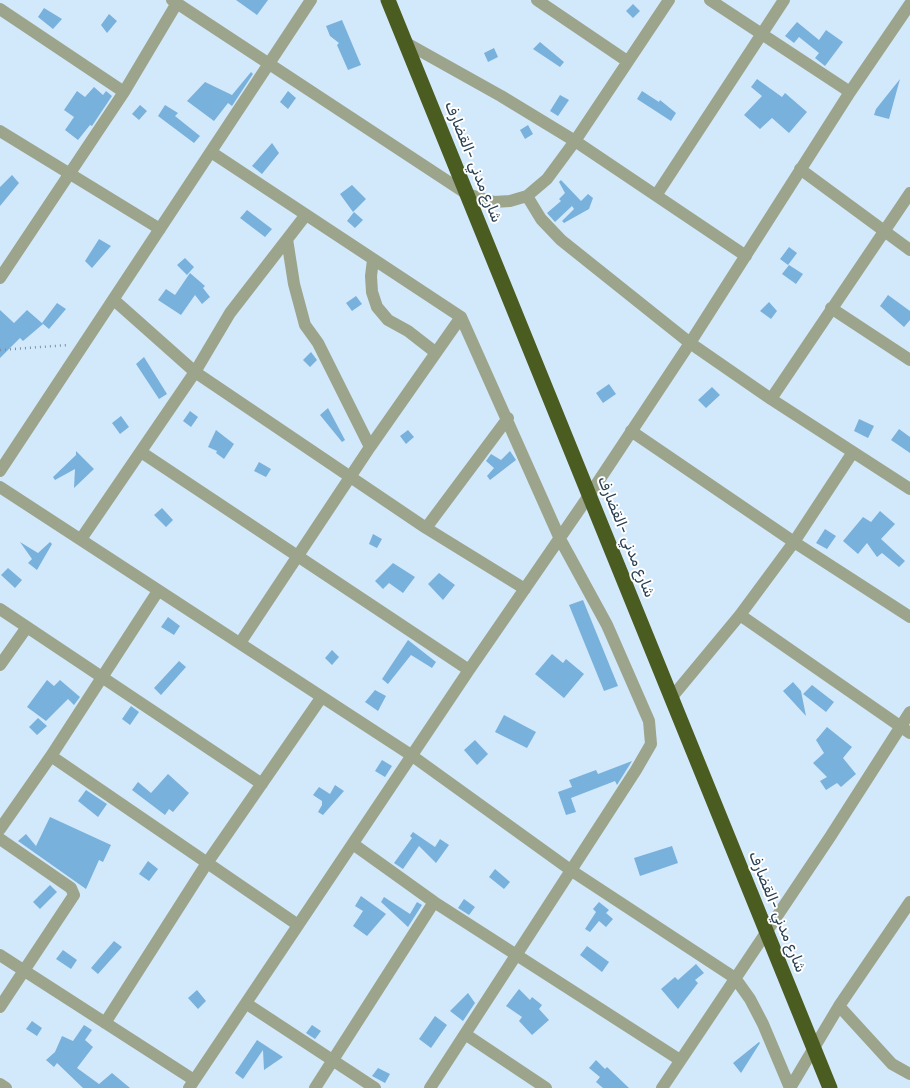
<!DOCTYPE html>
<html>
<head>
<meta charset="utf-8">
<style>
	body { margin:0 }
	canvas { display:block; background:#d2e8fb }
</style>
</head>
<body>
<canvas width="910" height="1088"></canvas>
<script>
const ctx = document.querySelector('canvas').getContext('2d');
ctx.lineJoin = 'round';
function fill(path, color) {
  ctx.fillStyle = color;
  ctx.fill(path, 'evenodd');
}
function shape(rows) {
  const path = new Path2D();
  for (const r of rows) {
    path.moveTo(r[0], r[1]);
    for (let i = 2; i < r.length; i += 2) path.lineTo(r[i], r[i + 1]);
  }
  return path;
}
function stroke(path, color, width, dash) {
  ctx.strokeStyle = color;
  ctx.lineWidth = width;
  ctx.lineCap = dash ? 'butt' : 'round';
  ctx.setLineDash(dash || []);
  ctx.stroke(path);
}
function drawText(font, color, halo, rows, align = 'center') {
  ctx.font = font + ' Rubik,"Noto Naskh Arabic",sans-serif';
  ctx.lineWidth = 4;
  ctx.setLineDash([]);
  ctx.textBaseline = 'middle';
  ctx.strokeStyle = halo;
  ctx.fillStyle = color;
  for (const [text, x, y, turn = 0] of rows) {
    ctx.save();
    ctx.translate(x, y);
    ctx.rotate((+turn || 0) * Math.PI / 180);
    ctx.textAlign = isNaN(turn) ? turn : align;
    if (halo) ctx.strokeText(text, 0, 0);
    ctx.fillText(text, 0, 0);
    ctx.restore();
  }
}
fill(shape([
	[236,0,268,0,257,15],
	[633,4,640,11,633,18,626,11],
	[44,8,62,19,53,29,38,17],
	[109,14,117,21,107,33,101,25],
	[342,20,361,65,348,70,337,45,339,43,330,36,326,26],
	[797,22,819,40,826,30,843,42,825,66,815,58,819,53,799,37,794,43,785,36],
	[540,42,564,62,560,67,533,49],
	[494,48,498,57,488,62,484,53],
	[251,72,253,74,232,106,228,103,214,121,187,101,205,82,232,95],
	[757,79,782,97,785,93,807,112,789,133,772,118,760,129,744,115,762,96,751,87],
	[900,79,889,119,874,115,876,109],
	[94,87,103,95,106,91,112,96,92,126,90,125,78,140,65,130,74,117,64,110,77,91,85,97],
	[288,91,296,98,288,109,280,102],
	[642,91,659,102,660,100,676,113,671,121,637,99],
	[560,95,569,100,558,116,550,111],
	[140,105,147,111,139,120,132,114],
	[165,105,178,113,175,116,200,136,194,143,158,116],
	[528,125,533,134,525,139,520,130],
	[272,143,279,153,262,174,252,166],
	[12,175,19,183,0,206,0,187],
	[561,180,581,201,588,194,593,198,589,209,564,223,562,221,574,209,572,206,555,222,547,213,561,201,559,199,565,193,559,182],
	[352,185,366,199,353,212,340,194],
	[247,210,272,229,265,237,240,218],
	[354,212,363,220,355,228,347,221],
	[99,239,111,246,92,268,85,261],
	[789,247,797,253,788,265,780,259],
	[185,258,194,267,187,275,177,265],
	[789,265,803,274,796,284,782,274],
	[190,273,205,286,203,288,210,297,202,304,195,295,181,315,158,300,166,289,175,295],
	[888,295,910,311,910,320,904,327,880,306],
	[356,296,362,304,352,311,346,303],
	[769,302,777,311,771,319,760,311],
	[57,303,66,309,49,329,42,323],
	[0,310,14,323,27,310,43,324,23,341,20,338,0,358],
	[311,352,317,360,310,367,303,360],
	[144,357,167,394,159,399,136,364],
	[609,384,616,394,603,403,596,393],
	[712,387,720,395,706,408,698,400],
	[328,408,345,440,342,442,320,415],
	[190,411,198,417,191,427,183,421],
	[121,416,129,427,120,434,112,423],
	[859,419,874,426,868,438,854,431],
	[899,429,910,437,910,453,891,440],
	[216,430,234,444,224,459,216,453,217,451,208,447],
	[408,430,414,437,406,444,400,436],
	[76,451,94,469,74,488,75,469,55,480,53,477,76,455],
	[510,451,516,460,490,480,487,476,494,468,486,461,491,454,501,460],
	[259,462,271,469,266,477,254,471],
	[162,508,173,520,166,527,154,515],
	[880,511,895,524,881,539,905,561,899,567,882,553,877,557,867,543,858,554,843,541,863,517,871,522],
	[825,529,836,536,827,549,816,543],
	[373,534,382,539,377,548,369,544],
	[20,542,38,553,50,542,52,544,37,570,28,563,32,559],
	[393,563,415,577,403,593,389,583,383,589,375,581],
	[8,568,22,580,15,588,1,575],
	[439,573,455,585,443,600,428,584],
	[583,600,618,686,604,691,569,605],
	[168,617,180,626,174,635,161,627],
	[408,640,436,662,432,668,411,655,388,684,382,679],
	[332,650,339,657,332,665,325,658],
	[552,654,563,663,566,659,584,674,564,698,535,674],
	[179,661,186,667,161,695,154,688],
	[47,680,54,686,60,680,80,697,74,705,68,699,46,721,27,707],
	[793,682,801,691,806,716,783,691],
	[812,685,834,702,826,712,803,694],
	[375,690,386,696,378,711,365,702],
	[131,706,139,712,130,725,122,719],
	[504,715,536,732,527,748,495,732],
	[38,718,47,726,37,735,29,727],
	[827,727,852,747,843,758,856,774,841,787,837,783,826,790,820,781,827,777,813,763,824,753,816,740],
	[475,740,488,754,477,765,464,750],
	[382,760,392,766,385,777,375,771],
	[632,761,617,785,615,781,571,798,576,812,566,815,558,792,572,787,569,780,596,770,598,774],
	[168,774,189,793,173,812,169,809,165,815,132,790,138,782,151,793],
	[335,785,344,791,323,815,318,812,322,805,322,801,313,795,319,787,330,794],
	[86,790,107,804,98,817,78,801],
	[50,817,111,845,103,862,99,860,86,889,18,841,26,834,36,846],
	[413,832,435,847,440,839,449,845,436,863,419,846,403,869,394,863,412,838,410,836],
	[672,846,678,863,640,876,634,858],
	[148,861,158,869,149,881,139,874],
	[495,869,510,882,504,889,489,877],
	[50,885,57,892,40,909,33,902],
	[361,896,386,914,367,936,353,926,363,911,355,906],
	[384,897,410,914,417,902,422,905,408,927,381,902],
	[464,899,475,907,469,915,458,908],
	[599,902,609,910,606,913,613,919,606,927,599,921,590,932,585,929,596,912,593,909],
	[114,941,122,947,98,974,91,968],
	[587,946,609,962,602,972,580,955],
	[63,950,77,960,71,969,56,959],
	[696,964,704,973,695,980,698,983,678,1009,661,989,675,977,678,980],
	[519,989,530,1000,532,997,542,1005,539,1009,549,1020,532,1035,519,1021,522,1017,506,1006],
	[197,990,206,1001,198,1009,188,998],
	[468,993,475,1003,463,1021,450,1011],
	[435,1016,447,1025,431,1048,419,1039],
	[32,1021,42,1028,37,1036,26,1029],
	[84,1025,92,1030,85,1040,93,1047,77,1068,99,1084,112,1073,130,1088,83,1088,57,1063,54,1067,46,1060,55,1052,62,1036,73,1041],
	[312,1025,321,1031,315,1039,306,1033],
	[257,1040,283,1057,264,1070,263,1050,243,1079,235,1073],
	[759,1042,760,1043,741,1073,733,1063],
	[596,1060,605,1069,607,1067,629,1088,603,1088,596,1082,600,1077,589,1068],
	[378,1068,390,1074,385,1083,372,1076]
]), '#79b1dd');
stroke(shape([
	[0,350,68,345]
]), '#7a91a3', 2.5, [1, 4]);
stroke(shape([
	[172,0,467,194,494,202,510,201,527,196,547,179,575,141,669,0],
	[537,0,627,61],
	[710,0,850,92],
	[0,9,124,92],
	[408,44,501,96,575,141,746,256],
	[0,131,160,229],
	[211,152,461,317,560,539,607,625,649,721,651,744,636,770,430,1088],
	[800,169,910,250],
	[657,194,784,0],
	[527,196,541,219,561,240,690,343,771,399,910,489],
	[287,239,294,284,305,325,318,343,370,447],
	[373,260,371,276,372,292,377,307,388,320,408,331,435,352],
	[0,278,124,92,177,3],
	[114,300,195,372,426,528,525,589],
	[831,308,910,360],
	[771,399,910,193],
	[631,431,794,542,910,617],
	[141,452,469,670],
	[0,471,311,0],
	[0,487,411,755,572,871,735,978,750,999,763,1024,790,1088],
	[426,528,508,418],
	[81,539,195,372,230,313,305,216],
	[0,609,262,784],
	[740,615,910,733],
	[240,643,370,447,461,317],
	[0,665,27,627],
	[672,697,740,615,794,542,853,452],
	[51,756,298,925],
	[0,829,51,756,158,591],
	[0,839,71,888,74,895,0,1007],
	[353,844,434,902,680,1060],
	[0,955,194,1080],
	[247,1004,375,1088],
	[839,1006,892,1064,910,1074],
	[105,1023,207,863,321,698],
	[465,1034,546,1088],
	[0,1084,6,1088],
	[189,1088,469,670,590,494,690,343,850,92,910,4],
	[315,1088,434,902],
	[662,1088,830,837,910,712],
	[790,1088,839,1006,910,902]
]), '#9ca58b', 12);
stroke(shape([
	[388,0,830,1088]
]), '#4b5c20', 15);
drawText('15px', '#284052', '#fff', [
	["شارع مدني -القضارف",473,162,68],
	["شارع مدني -القضارف",626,537,68],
	["شارع مدني -القضارف",777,912,68]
]);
</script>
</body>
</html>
